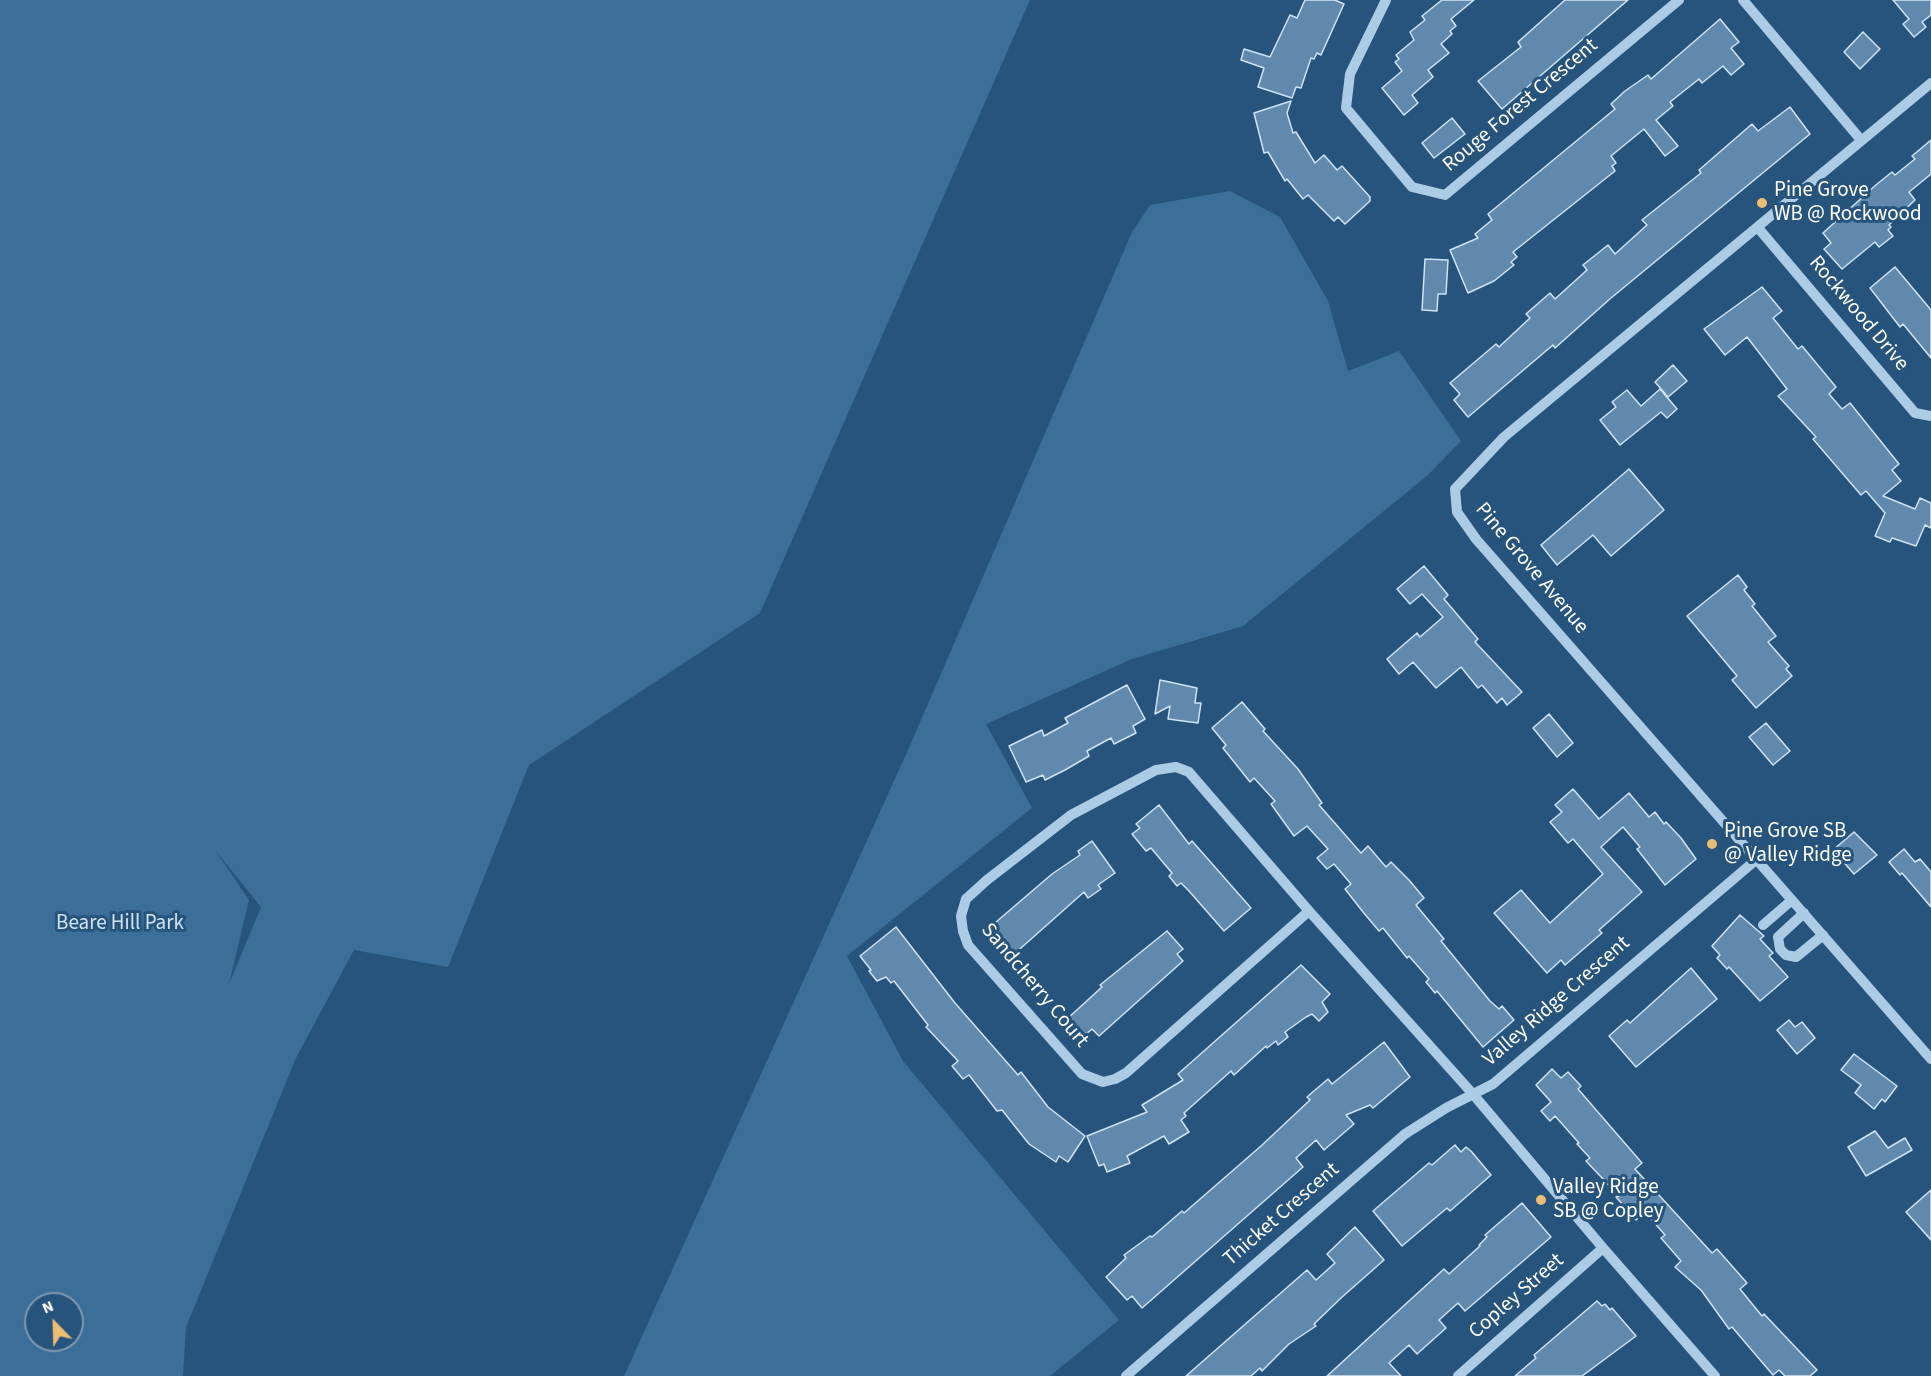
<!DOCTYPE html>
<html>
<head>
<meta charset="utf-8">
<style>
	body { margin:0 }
	#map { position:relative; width:1931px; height:1376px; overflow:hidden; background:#27547c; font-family:"Source Sans 3",sans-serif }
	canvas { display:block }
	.north { position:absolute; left:24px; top:1292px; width:60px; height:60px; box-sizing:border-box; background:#27547c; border:2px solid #7d98b0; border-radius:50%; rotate:337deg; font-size:16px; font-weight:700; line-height:24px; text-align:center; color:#fff }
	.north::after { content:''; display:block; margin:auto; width:21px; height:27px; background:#ecbe73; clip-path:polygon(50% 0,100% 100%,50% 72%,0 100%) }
</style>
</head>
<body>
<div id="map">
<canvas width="1931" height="1376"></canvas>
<div class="north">N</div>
</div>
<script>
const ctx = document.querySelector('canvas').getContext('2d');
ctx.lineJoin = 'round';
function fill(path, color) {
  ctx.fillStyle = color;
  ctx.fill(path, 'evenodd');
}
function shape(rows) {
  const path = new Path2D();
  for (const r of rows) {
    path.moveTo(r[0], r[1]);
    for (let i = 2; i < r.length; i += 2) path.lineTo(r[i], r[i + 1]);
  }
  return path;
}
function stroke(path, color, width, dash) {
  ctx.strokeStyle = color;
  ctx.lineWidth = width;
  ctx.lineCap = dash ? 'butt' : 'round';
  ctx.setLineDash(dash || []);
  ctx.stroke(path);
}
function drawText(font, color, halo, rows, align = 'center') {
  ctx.font = font + ' "Source Sans 3",sans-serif';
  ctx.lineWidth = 6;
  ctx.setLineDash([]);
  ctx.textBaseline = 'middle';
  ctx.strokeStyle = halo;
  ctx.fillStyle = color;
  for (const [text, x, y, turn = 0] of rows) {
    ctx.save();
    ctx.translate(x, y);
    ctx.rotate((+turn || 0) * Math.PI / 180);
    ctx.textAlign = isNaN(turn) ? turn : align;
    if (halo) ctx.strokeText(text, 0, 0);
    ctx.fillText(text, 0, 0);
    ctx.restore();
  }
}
fill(shape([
	[0,0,1030,0,760,613,529,765,448,967,354,950,296,1058,186,1327,183,1376,0,1376],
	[215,850,261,907,229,984,249,900],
	[36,1304,72,1304,72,1340,36,1340],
	[1230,191,1280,217,1328,301,1348,371,1399,351,1461,441,1428,475,1243,626,1132,659,986,724,1032,808,847,956,903,1061,1119,1320,1050,1376,624,1376,908,750,1132,232,1150,205]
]), '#3b6e99');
const building = shape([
	[1305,0,1335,0,1344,4,1321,55,1317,53,1314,59,1311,58,1301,88,1296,87,1292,98,1258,87,1264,68,1241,60,1244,49,1270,57,1290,15,1297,18,1305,0],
	[1442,0,1474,0,1451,19,1456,26,1450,31,1452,34,1441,44,1449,53,1428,70,1433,77,1412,95,1418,103,1404,115,1382,88,1402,71,1395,62,1399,59,1396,55,1414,40,1410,32,1425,20,1422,16,1442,0],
	[1565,0,1628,0,1502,109,1478,81,1521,47,1518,42,1565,0],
	[1893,0,1931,0,1931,15,1922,22,1926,27,1914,37,1903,24,1909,19,1893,0],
	[1720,19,1739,42,1731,48,1744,64,1731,75,1723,66,1702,83,1699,79,1670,102,1673,106,1656,120,1678,146,1665,156,1644,129,1611,156,1616,163,1612,166,1615,171,1513,252,1517,257,1511,262,1514,265,1494,281,1468,293,1450,250,1478,238,1475,234,1492,220,1488,214,1615,109,1611,104,1625,91,1648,75,1651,79,1720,19],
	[1863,32,1880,49,1860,69,1844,52,1863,32],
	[1291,101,1287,113,1293,133,1296,132,1315,163,1324,155,1337,170,1342,166,1370,197,1370,201,1345,224,1338,217,1334,221,1308,195,1303,199,1287,179,1285,181,1268,152,1264,153,1254,113,1291,101],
	[1790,107,1810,134,1611,298,1555,348,1553,345,1468,417,1454,400,1460,394,1450,383,1496,344,1499,347,1530,318,1526,314,1550,293,1555,299,1587,270,1583,265,1608,245,1615,254,1647,225,1642,220,1701,173,1699,170,1752,124,1758,131,1790,107],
	[1452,118,1465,134,1434,158,1422,143,1452,118],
	[1931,140,1931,174,1909,192,1915,200,1889,225,1891,227,1888,230,1893,236,1879,247,1875,242,1842,269,1824,249,1831,243,1823,233,1877,184,1892,172,1895,175,1915,159,1912,156,1931,140],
	[1425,259,1448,260,1446,294,1438,294,1437,311,1422,310,1425,259],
	[1895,267,1931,310,1931,358,1903,324,1900,327,1870,288,1895,267],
	[1762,287,1782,311,1773,318,1798,349,1802,346,1836,387,1829,394,1842,409,1850,403,1899,464,1892,470,1901,481,1883,496,1915,509,1920,498,1931,503,1931,528,1925,525,1916,546,1892,538,1890,542,1875,536,1885,513,1866,491,1861,495,1813,439,1816,437,1778,396,1787,389,1747,337,1725,355,1704,329,1762,287],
	[1673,365,1687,381,1668,397,1655,382,1673,365],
	[1660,389,1677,409,1667,418,1661,412,1620,445,1600,420,1616,407,1612,402,1627,390,1641,406,1660,389],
	[1629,469,1664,510,1611,556,1593,535,1557,565,1541,545,1629,469],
	[1424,566,1448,595,1444,599,1478,639,1475,642,1522,692,1507,705,1502,698,1497,703,1482,685,1478,688,1461,667,1436,688,1413,662,1399,674,1387,659,1417,633,1420,637,1443,617,1422,594,1410,604,1397,589,1424,566],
	[1738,575,1747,587,1744,590,1755,604,1752,606,1776,636,1768,642,1789,666,1786,669,1792,676,1756,708,1732,680,1737,676,1687,616,1738,575],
	[1160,680,1197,688,1195,703,1201,703,1198,723,1168,719,1170,706,1155,714,1160,680],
	[1127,685,1145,719,1133,726,1136,733,1114,744,1111,738,1087,751,1089,756,1065,770,1045,780,1043,775,1026,782,1009,746,1042,730,1044,736,1068,723,1065,718,1127,685],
	[1242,702,1265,729,1263,731,1298,769,1322,803,1319,805,1361,853,1368,846,1386,867,1391,862,1409,880,1424,898,1416,905,1444,939,1441,941,1490,1001,1499,1009,1502,1006,1514,1020,1483,1047,1437,991,1435,993,1426,982,1429,979,1409,956,1407,958,1383,928,1379,931,1363,912,1345,889,1351,884,1334,864,1327,869,1317,858,1328,849,1307,826,1294,836,1271,804,1275,801,1254,778,1250,782,1223,748,1226,745,1212,728,1242,702],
	[1549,714,1573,743,1557,757,1533,728,1549,714],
	[1766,723,1790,751,1773,765,1749,737,1766,723],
	[1573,789,1599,819,1629,793,1649,817,1655,812,1664,824,1666,822,1681,838,1696,859,1665,885,1637,849,1640,847,1623,827,1601,847,1642,892,1599,930,1602,933,1565,965,1561,960,1547,973,1494,913,1521,890,1550,923,1603,874,1573,839,1568,843,1550,822,1562,812,1555,805,1573,789],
	[1159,805,1189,844,1192,841,1251,908,1224,931,1189,891,1181,883,1177,886,1169,876,1172,873,1151,848,1146,851,1132,834,1140,828,1136,824,1159,805],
	[1854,832,1877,855,1854,874,1833,850,1854,832],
	[1092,841,1115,873,1098,885,1101,889,1088,898,1084,892,1012,956,989,928,1052,874,1080,855,1078,851,1092,841],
	[1904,849,1915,862,1920,859,1931,872,1931,907,1902,873,1900,875,1889,862,1904,849],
	[1740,915,1764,936,1760,939,1773,953,1769,956,1788,977,1760,1001,1729,967,1727,969,1717,958,1720,955,1712,946,1740,915],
	[896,927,955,1003,1018,1075,1021,1072,1048,1107,1085,1136,1068,1162,1059,1156,1056,1162,1029,1144,1002,1110,997,1111,969,1075,963,1079,952,1066,958,1061,926,1027,928,1025,894,981,891,983,886,977,877,981,869,971,871,970,860,956,896,927],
	[1167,931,1183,949,1177,954,1183,961,1099,1036,1092,1029,1083,1037,1067,1019,1102,987,1100,985,1167,931],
	[1301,965,1330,994,1322,1002,1328,1012,1319,1021,1312,1014,1306,1017,1285,1032,1288,1037,1278,1045,1276,1041,1267,1048,1266,1046,1234,1075,1231,1071,1212,1088,1184,1113,1186,1116,1181,1120,1189,1132,1169,1144,1164,1136,1127,1156,1130,1163,1107,1172,1104,1164,1099,1166,1087,1136,1147,1112,1142,1105,1183,1080,1178,1074,1301,965],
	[1691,968,1717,999,1636,1067,1609,1036,1627,1020,1630,1023,1691,968],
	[1789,1020,1795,1027,1802,1022,1815,1038,1797,1054,1777,1030,1789,1020],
	[1384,1042,1410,1077,1373,1108,1370,1105,1346,1115,1354,1124,1324,1150,1316,1140,1296,1158,1303,1167,1142,1308,1132,1296,1127,1300,1106,1277,1126,1258,1124,1255,1150,1236,1152,1237,1182,1211,1184,1213,1261,1146,1310,1100,1307,1097,1328,1079,1332,1084,1384,1042],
	[1854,1054,1897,1086,1885,1102,1882,1099,1874,1109,1855,1093,1861,1085,1841,1070,1854,1054],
	[1552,1069,1561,1078,1568,1072,1581,1086,1578,1089,1642,1163,1635,1169,1712,1253,1717,1249,1747,1283,1740,1289,1762,1316,1764,1314,1817,1370,1810,1376,1785,1376,1779,1370,1773,1375,1732,1327,1729,1329,1701,1290,1675,1267,1681,1261,1661,1238,1665,1235,1645,1212,1636,1220,1616,1197,1619,1196,1586,1161,1590,1158,1577,1144,1579,1143,1555,1116,1550,1121,1541,1111,1551,1102,1536,1085,1552,1069],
	[1875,1131,1888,1148,1905,1138,1912,1150,1866,1176,1848,1147,1875,1131],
	[1455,1145,1461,1152,1466,1147,1471,1151,1491,1175,1450,1211,1447,1208,1402,1246,1373,1211,1429,1163,1432,1165,1455,1145],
	[1931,1190,1931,1240,1906,1212,1931,1190],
	[1522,1203,1551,1237,1465,1311,1458,1303,1439,1320,1446,1328,1417,1354,1409,1345,1389,1363,1401,1376,1327,1376,1444,1269,1449,1274,1480,1246,1479,1245,1487,1237,1485,1235,1522,1203],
	[1355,1227,1384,1260,1341,1298,1314,1324,1316,1326,1289,1344,1262,1371,1260,1368,1251,1376,1186,1376,1307,1270,1316,1280,1335,1263,1327,1254,1355,1227],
	[1597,1301,1602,1306,1605,1304,1610,1310,1612,1308,1636,1336,1582,1376,1515,1376,1536,1358,1534,1355,1597,1301]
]);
fill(building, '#6089ad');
stroke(building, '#cfe3f4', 1.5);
stroke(shape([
	[1386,0,1350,74,1346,108,1412,187,1445,195,1679,0],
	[1743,0,1861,140],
	[1931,83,1504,437,1455,489,1457,512,1476,539,1931,1059],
	[1759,229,1915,413,1931,416],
	[1309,911,1126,1073,1115,1079,1103,1082,1082,1074,968,945,963,931,961,916,966,899,987,880,1071,815,1156,770,1176,767,1189,772,1309,911,1472,1093,1603,1248,1715,1376],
	[1804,913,1778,937,1780,949,1786,955,1796,957,1823,935],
	[1763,925,1792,900],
	[1126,1376,1405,1134,1446,1108,1493,1084,1757,859],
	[1458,1376,1603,1248]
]), '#accbe4', 10);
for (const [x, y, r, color] of [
	[1762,203,6,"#ecbe73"],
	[1712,844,6,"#ecbe73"],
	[1541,1200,6,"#ecbe73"]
]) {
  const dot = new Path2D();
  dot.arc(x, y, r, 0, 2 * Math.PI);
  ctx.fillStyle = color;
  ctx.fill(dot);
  stroke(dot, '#27547c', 2);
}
drawText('21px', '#fff', '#27547c', [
	["Rouge Forest Crescent",1521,106,-40],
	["Rockwood Drive",1858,314,50],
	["Pine Grove Avenue",1531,569,50],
	["Sandcherry Court",1034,986,50],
	["Valley Ridge Crescent",1557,1002,-41],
	["Thicket Crescent",1282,1215,-41],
	["Copley Street",1517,1297,-41]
]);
drawText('21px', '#fff', '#27547c', [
	["Pine Grove",1774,191],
	["WB @ Rockwood",1774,215],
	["Pine Grove SB",1724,832],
	["@ Valley Ridge",1724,856],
	["Valley Ridge",1553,1188],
	["SB @ Copley",1553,1212]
], 'left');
drawText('21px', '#cfe3f4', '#27547c', [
	["Beare Hill Park",120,924]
]);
</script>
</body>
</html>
